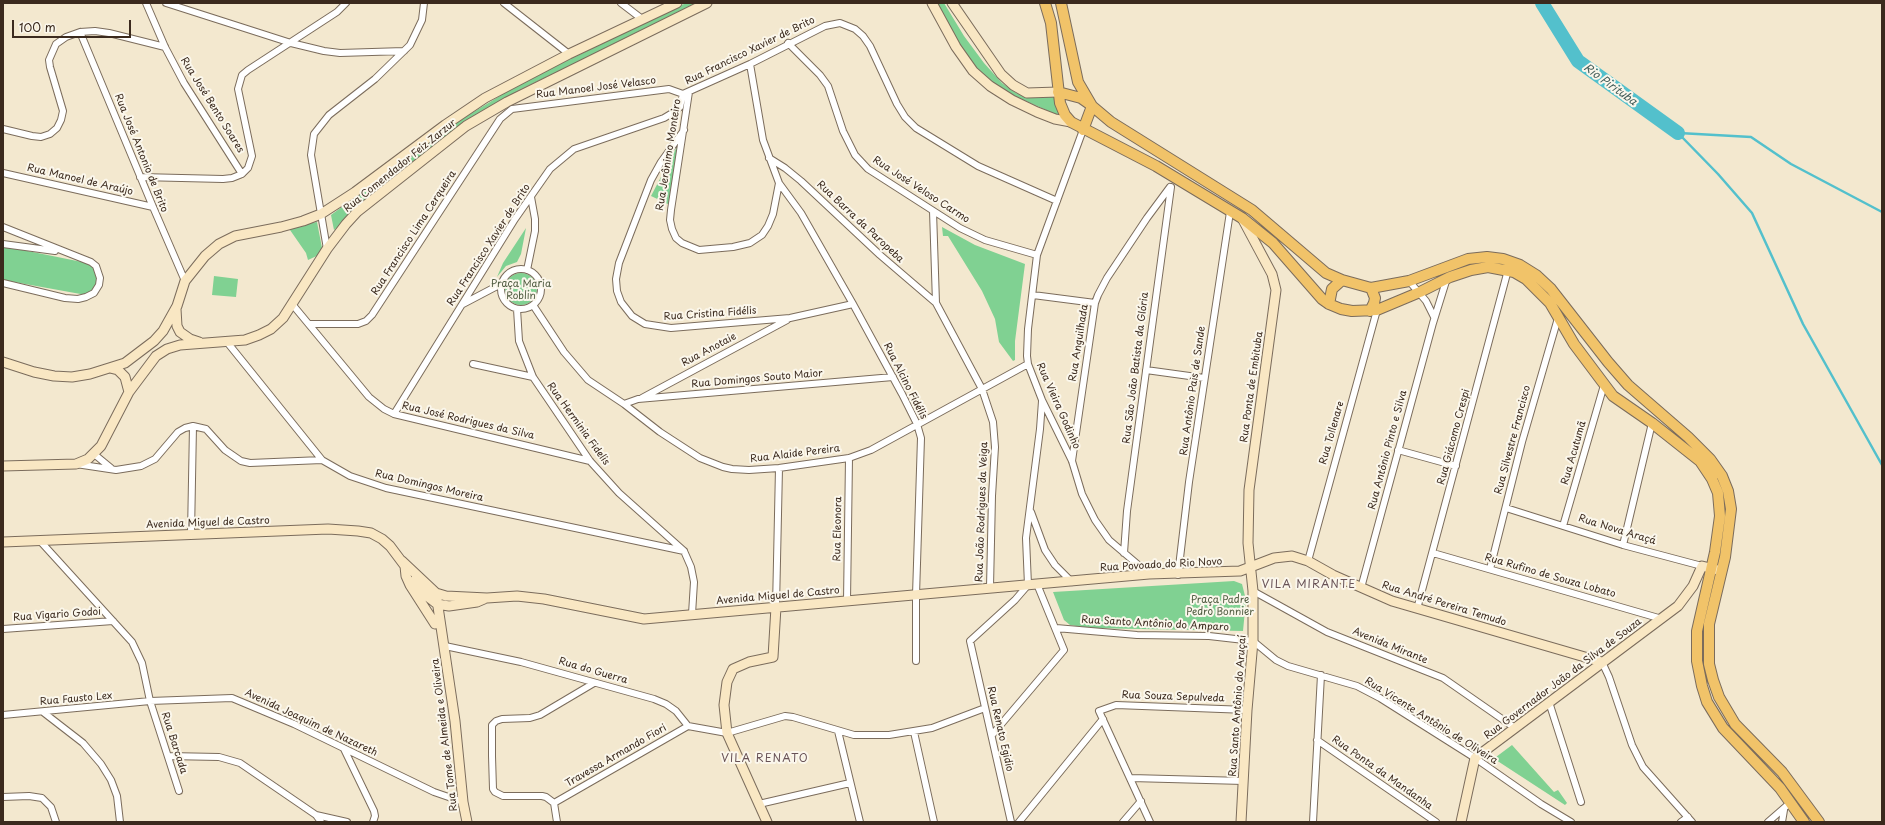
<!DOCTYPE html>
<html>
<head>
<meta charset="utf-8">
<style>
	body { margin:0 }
	#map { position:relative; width:1885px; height:825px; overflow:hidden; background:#f3e8cf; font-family:"Playpen Sans",sans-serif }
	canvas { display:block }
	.frame { position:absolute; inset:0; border:4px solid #3b2a1e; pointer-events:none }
	.scale { position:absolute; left:12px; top:20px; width:119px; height:18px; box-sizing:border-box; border:2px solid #3b2a1e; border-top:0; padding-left:5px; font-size:12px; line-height:14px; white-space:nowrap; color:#3b2a1e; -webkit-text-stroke:3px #fbf7ec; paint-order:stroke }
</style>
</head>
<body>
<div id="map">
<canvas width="1885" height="825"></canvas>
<div class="frame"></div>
<div class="scale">100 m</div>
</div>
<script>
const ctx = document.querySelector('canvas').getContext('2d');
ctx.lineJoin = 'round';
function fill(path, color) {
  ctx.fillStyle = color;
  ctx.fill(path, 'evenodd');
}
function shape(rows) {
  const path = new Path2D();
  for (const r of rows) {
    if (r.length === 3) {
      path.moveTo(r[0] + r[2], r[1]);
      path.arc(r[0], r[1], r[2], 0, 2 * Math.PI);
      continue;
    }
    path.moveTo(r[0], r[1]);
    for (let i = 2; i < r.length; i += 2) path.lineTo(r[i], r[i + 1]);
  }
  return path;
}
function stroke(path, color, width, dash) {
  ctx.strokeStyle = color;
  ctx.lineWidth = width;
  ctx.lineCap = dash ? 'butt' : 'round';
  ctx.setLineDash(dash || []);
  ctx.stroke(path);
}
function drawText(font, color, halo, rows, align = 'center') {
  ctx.font = font + ' "Playpen Sans",sans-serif';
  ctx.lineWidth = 4;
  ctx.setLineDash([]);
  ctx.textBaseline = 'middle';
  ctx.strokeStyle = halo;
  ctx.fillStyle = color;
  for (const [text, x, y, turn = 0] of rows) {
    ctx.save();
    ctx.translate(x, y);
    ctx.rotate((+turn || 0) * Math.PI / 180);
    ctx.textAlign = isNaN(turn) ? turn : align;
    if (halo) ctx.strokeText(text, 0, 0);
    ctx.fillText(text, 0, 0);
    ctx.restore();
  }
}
fill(shape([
	[686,3,702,3,521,89,470,120,334,230,331,215,449,127,521,83],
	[935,3,944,3,964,36,984,63,1002,83,1016,93,1026,96,1039,98,1054,96,1054,103,1064,118,1008,93,990,81,971,64],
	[682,137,670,205,651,196],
	[317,222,323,253,308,260,306,253,290,230,295,226],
	[942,227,975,245,1025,264,1015,341,1015,360,1013,361,999,342,995,319,982,291,948,236,943,236],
	[526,228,521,254,517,262,506,266,497,277,503,263],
	[3,246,92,264,99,274,97,284,93,291,86,295,3,280],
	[521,289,16],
	[214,276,238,279,236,297,212,295],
	[1234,581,1242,584,1246,600,1243,631,1089,628,1070,625,1064,620,1053,592],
	[1512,745,1554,792,1558,790,1567,803,1565,805,1496,760,1496,757]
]), '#80d192');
stroke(shape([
	[1678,133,1718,174,1752,213,1803,324,1882,465],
	[1679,133,1751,137,1791,164,1882,212]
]), '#53c0cc', 2.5);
stroke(shape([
	[1542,3,1578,61,1678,133]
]), '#53c0cc', 14);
const street = shape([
	[146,3,165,47,184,83,242,174],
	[166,3,291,43,324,51,340,53,404,51],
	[504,3,569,54],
	[621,3,642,19],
	[80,32,153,207,185,281],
	[788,43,820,75,828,86,843,131,855,155,868,169,960,228,985,240,1037,255],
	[689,92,671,210,670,220,672,229,676,238,682,243,699,250,733,247,750,243,762,235,768,226,773,214,779,183,763,140,750,64],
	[683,94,750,64,825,26,840,23,855,29,863,36,870,46,897,104,905,117,916,128,978,166,1057,201],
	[3,129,32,136,41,137,50,134,57,128,61,120,63,111,50,67,49,60,56,44,66,37,80,32,95,31,109,33,165,47],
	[684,130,661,162,651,180,619,263,616,279,617,291,621,302,632,316,645,324,671,328,790,318,853,304],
	[1083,130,1037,255,1028,329,1027,356,1028,364,1042,400,1072,461,1082,494,1095,520,1109,540,1149,574],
	[769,158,785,168,801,181,880,255,936,303],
	[3,173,153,207],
	[140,177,223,179,232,178,242,174,248,168,252,156,238,89,242,75,248,70,337,12,346,3],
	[779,183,801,213,853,304,902,394,917,424,921,438,916,595,916,661],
	[933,211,936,303,982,389,993,422,995,447,992,496,990,587],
	[3,227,91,262,96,266,100,278,99,285,94,293,86,297,78,299,65,298,3,283],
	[3,244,55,251],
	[327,249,311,155,314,134,329,115,375,79,410,45,422,20,424,3],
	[521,289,20],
	[527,270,535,231,535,219,531,197],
	[1409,281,1426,301,1434,317],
	[1033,295,1095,303],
	[292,304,369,397,384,409,394,414,590,461],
	[463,304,501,284],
	[533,305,564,352,588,380,624,404,660,432,700,458,723,467,732,469,749,470,779,468,849,458,871,450,1028,364],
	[517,309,519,341,533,377,550,402,590,461,619,493,684,551,691,567,694,582,692,614],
	[309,324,358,324,366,321,372,315,500,119,512,109,669,89,683,94],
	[227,342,322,460,350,476,386,488,684,551],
	[473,364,533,377],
	[1146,370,1204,378],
	[642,398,787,320],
	[624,404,638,399,893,377],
	[394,414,515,219,550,169,574,149,664,118,674,112,680,107,683,94],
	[1398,450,1456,466],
	[94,454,111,468],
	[1072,461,1095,303,1098,295,1107,278,1147,218,1170,187],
	[76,464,116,470,141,466,155,459,178,432,185,428,193,426,206,429,225,450,241,461,250,463,322,460],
	[1506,508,1623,545,1702,566],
	[1031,512,1045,550,1055,565,1072,582],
	[1563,526,1604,385],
	[191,534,193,426],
	[41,542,132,642,142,663,150,701,232,698,294,724,434,792,463,802],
	[1623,545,1652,423],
	[1124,553,1127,511,1171,187],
	[1433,553,1662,619],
	[1308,561,1377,310],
	[1490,569,1522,442,1558,318],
	[1178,575,1189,482,1230,212],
	[1361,588,1433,323,1447,278],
	[1253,591,1327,632,1443,678,1515,728],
	[847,601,849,458],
	[776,607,779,468],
	[1417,609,1508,270],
	[1056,628,1137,635,1209,636,1253,641,1276,660,1288,666,1357,686,1380,698,1475,758,1541,804,1571,822],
	[3,629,113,621],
	[445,646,521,662,654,699,666,704,676,711,688,726,727,733,785,716,793,717,854,735,889,735,932,728,985,708],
	[1602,662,1609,677,1632,745,1643,767,1692,822],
	[1549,702,1581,802],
	[43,712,83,743,101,764,111,780,117,796,120,822],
	[3,715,150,701,179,791],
	[838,731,860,822],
	[914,732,934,822],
	[992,735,1064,650,1037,584],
	[1317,740,1436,822],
	[344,749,374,811,375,816,373,822],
	[168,756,219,757,240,763,316,815,321,822],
	[1131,778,1244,781],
	[3,797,29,796,42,798,51,807,56,822],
	[554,803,546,797,542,796,503,796,495,792,493,789,492,756,492,725,496,721,502,719,530,718,540,715,594,683],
	[554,803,688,726],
	[554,803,557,822],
	[759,804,850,783],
	[316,815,347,822],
	[1011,822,970,641,1015,600,1028,585,1026,538,1040,429,1042,401],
	[1019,822,1103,719],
	[1123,822,1141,801],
	[1150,822,1099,711,1116,705,1247,710],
	[1313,822,1321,675],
	[1681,822,1688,817],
	[1768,822,1791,802],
	[1782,822,1784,810]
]);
const secondary = shape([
	[932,3,956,47,973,71,990,86,1012,100,1037,112,1055,119,1071,122],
	[952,3,1001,74,1013,85,1027,93,1058,92],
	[176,309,177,326,180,332,190,339,199,342],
	[3,362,34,372,54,376,72,377,90,374,125,363,154,341,163,331,177,306,185,281,205,256,219,244,235,236,281,227,303,221,321,214,355,192,445,125,485,98,569,54,677,3],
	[110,368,118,370,125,377,129,392],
	[3,466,76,464,88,459,101,446,129,392,156,356,167,349,180,345,245,340,259,335,271,329,283,318,327,249,346,224,357,212,466,126,507,102,707,3],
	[3,542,328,529,358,531,371,533,382,539,390,546,405,566],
	[402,561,436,593,446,596,487,598,517,596,544,599,644,619,1149,574,1240,571,1274,558,1292,556,1308,561,1333,575,1392,601,1602,662],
	[405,566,406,576,410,585,435,624],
	[415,580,428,597,437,604,449,606,477,602,484,599],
	[437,600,455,721,463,802,467,822],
	[767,822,727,733,724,705,727,682,733,669,749,662,773,657,776,607],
	[1241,822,1247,710,1253,641,1253,591,1248,543,1249,490,1276,290,1272,274,1242,218],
	[1461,822,1475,758,1678,606,1693,586,1702,566,1718,570]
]);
const primary = shape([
	[1045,3,1051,23,1060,103,1065,115,1071,122,1156,166,1242,218,1273,243,1322,299,1329,304,1341,309,1352,311,1377,310,1420,292,1450,277,1471,270,1488,267,1514,272,1526,279,1550,303,1574,344,1613,396,1652,423,1700,461,1712,479,1718,493,1720,516,1715,552,1697,631,1697,661,1702,686,1707,702,1723,728,1780,788,1804,822],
	[1061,3,1078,82,1092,106,1111,122,1252,210,1326,273,1342,280,1371,288,1409,281,1468,259,1487,257,1503,259,1520,265,1536,275,1551,289,1608,362,1628,385,1688,437,1710,459,1722,476,1728,491,1731,509,1725,557,1709,624,1709,664,1713,680,1719,697,1735,724,1782,772,1819,822],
	[1058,92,1081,98,1091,105],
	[1083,130,1092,106],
	[1329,304,1332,289,1342,280],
	[1370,311,1374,303,1375,298,1371,288]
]);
stroke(street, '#7b6c5c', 8);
stroke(secondary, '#7b6c5c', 11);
stroke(primary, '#7b6c5c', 12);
stroke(street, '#fff', 6);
stroke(secondary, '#f9e7c3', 9);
stroke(primary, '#f1c369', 10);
drawText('10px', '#3b2a1e', '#fbf7ec', [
	["Rua Francisco Xavier de Brito",750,51,-26],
	["Rua Manoel José Velasco",596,88,-7],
	["Rua José Bento Soares",212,105,58],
	["Rua José Antonio de Brito",141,153,68],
	["Rua Jerônimo Monteiro",669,155,-81],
	["Rua Comendador Feiz Zarzur",400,166,-39],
	["Rua Manoel de Araújo",80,180,13],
	["Rua José Veloso Carmo",921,190,33],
	["Rua Barra da Paropeba",860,222,43],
	["Rua Francisco Lima Cerqueira",414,233,-57],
	["Rua Francisco Xavier de Brito",489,245,-57],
	["Rua Cristina Fidélis",710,314,-4],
	["Rua Anguilhada",1079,343,-81],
	["Rua Anotaie",709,350,-28],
	["Rua São João Batista da Glória",1136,368,-83],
	["Rua Domingos Souto Maior",757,379,-5],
	["Rua Alcino Fidélis",905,381,63],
	["Rua Ponta de Embituba",1252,387,-82],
	["Rua Antônio Pais de Sande",1193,391,-82],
	["Rua Vieira Godinho",1058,406,66],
	["Rua José Rodrigues da Silva",468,421,13],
	["Rua Herminia Fidelis",578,424,54],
	["Rua Tollenare",1332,433,-74],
	["Rua Giácomo Crespi",1454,437,-75],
	["Rua Silvestre Francisco",1513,440,-75],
	["Rua Antônio Pinto e Silva",1388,450,-75],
	["Rua Acutumã",1574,453,-74],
	["Rua Alaide Pereira",795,454,-7],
	["Rua Domingos Moreira",429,486,13],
	["Rua João Rodrigues da Veiga",982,512,-88],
	["Avenida Miguel de Castro",208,523,-2],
	["Rua Eleonora",838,529,-89],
	["Rua Nova Araçá",1617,530,17],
	["Rua Povoado do Rio Novo",1161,565,-3],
	["Rua Rufino de Souza Lobato",1550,576,16],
	["Avenida Miguel de Castro",778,596,-5],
	["Rua André Pereira Temudo",1444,604,17],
	["Rua Vigario Godoi",57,615,-4],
	["Rua Santo Antônio do Amparo",1155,624,3],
	["Avenida Mirante",1390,646,22],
	["Rua do Guerra",593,671,16],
	["Rua Governador João da Silva de Souza",1563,679,-37],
	["Rua Souza Sepulveda",1173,697,2],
	["Rua Fausto Lex",76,699,-5],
	["Rua Santo Antônio do Aruçaí",1238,706,-86],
	["Rua Vicente Antônio de Oliveira",1431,721,32],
	["Avenida Joaquim de Nazareth",311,723,25],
	["Rua Renato Egidio",1000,729,77],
	["Rua Tome de Almeida e Oliveira",445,735,-97],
	["Rua Barcada",174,743,72],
	["Travessa Armando Fiori",616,756,-30],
	["Rua Ponta da Mandanha",1382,773,35]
]);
drawText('10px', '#505c41', '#fbf7ec', [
	["Praça Maria",521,284],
	["Roblin",521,296],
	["Praça Padre",1220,600],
	["Pedro Bonnier",1220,612]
]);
drawText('italic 11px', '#435e5b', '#fbf7ec', [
	["Rio Pirituba",1610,85,36]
]);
ctx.letterSpacing = '1px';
drawText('11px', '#685256', '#fbf7ec', [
	["VILA MIRANTE",1309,585],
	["VILA RENATO",765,759]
]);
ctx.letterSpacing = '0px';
</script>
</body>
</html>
